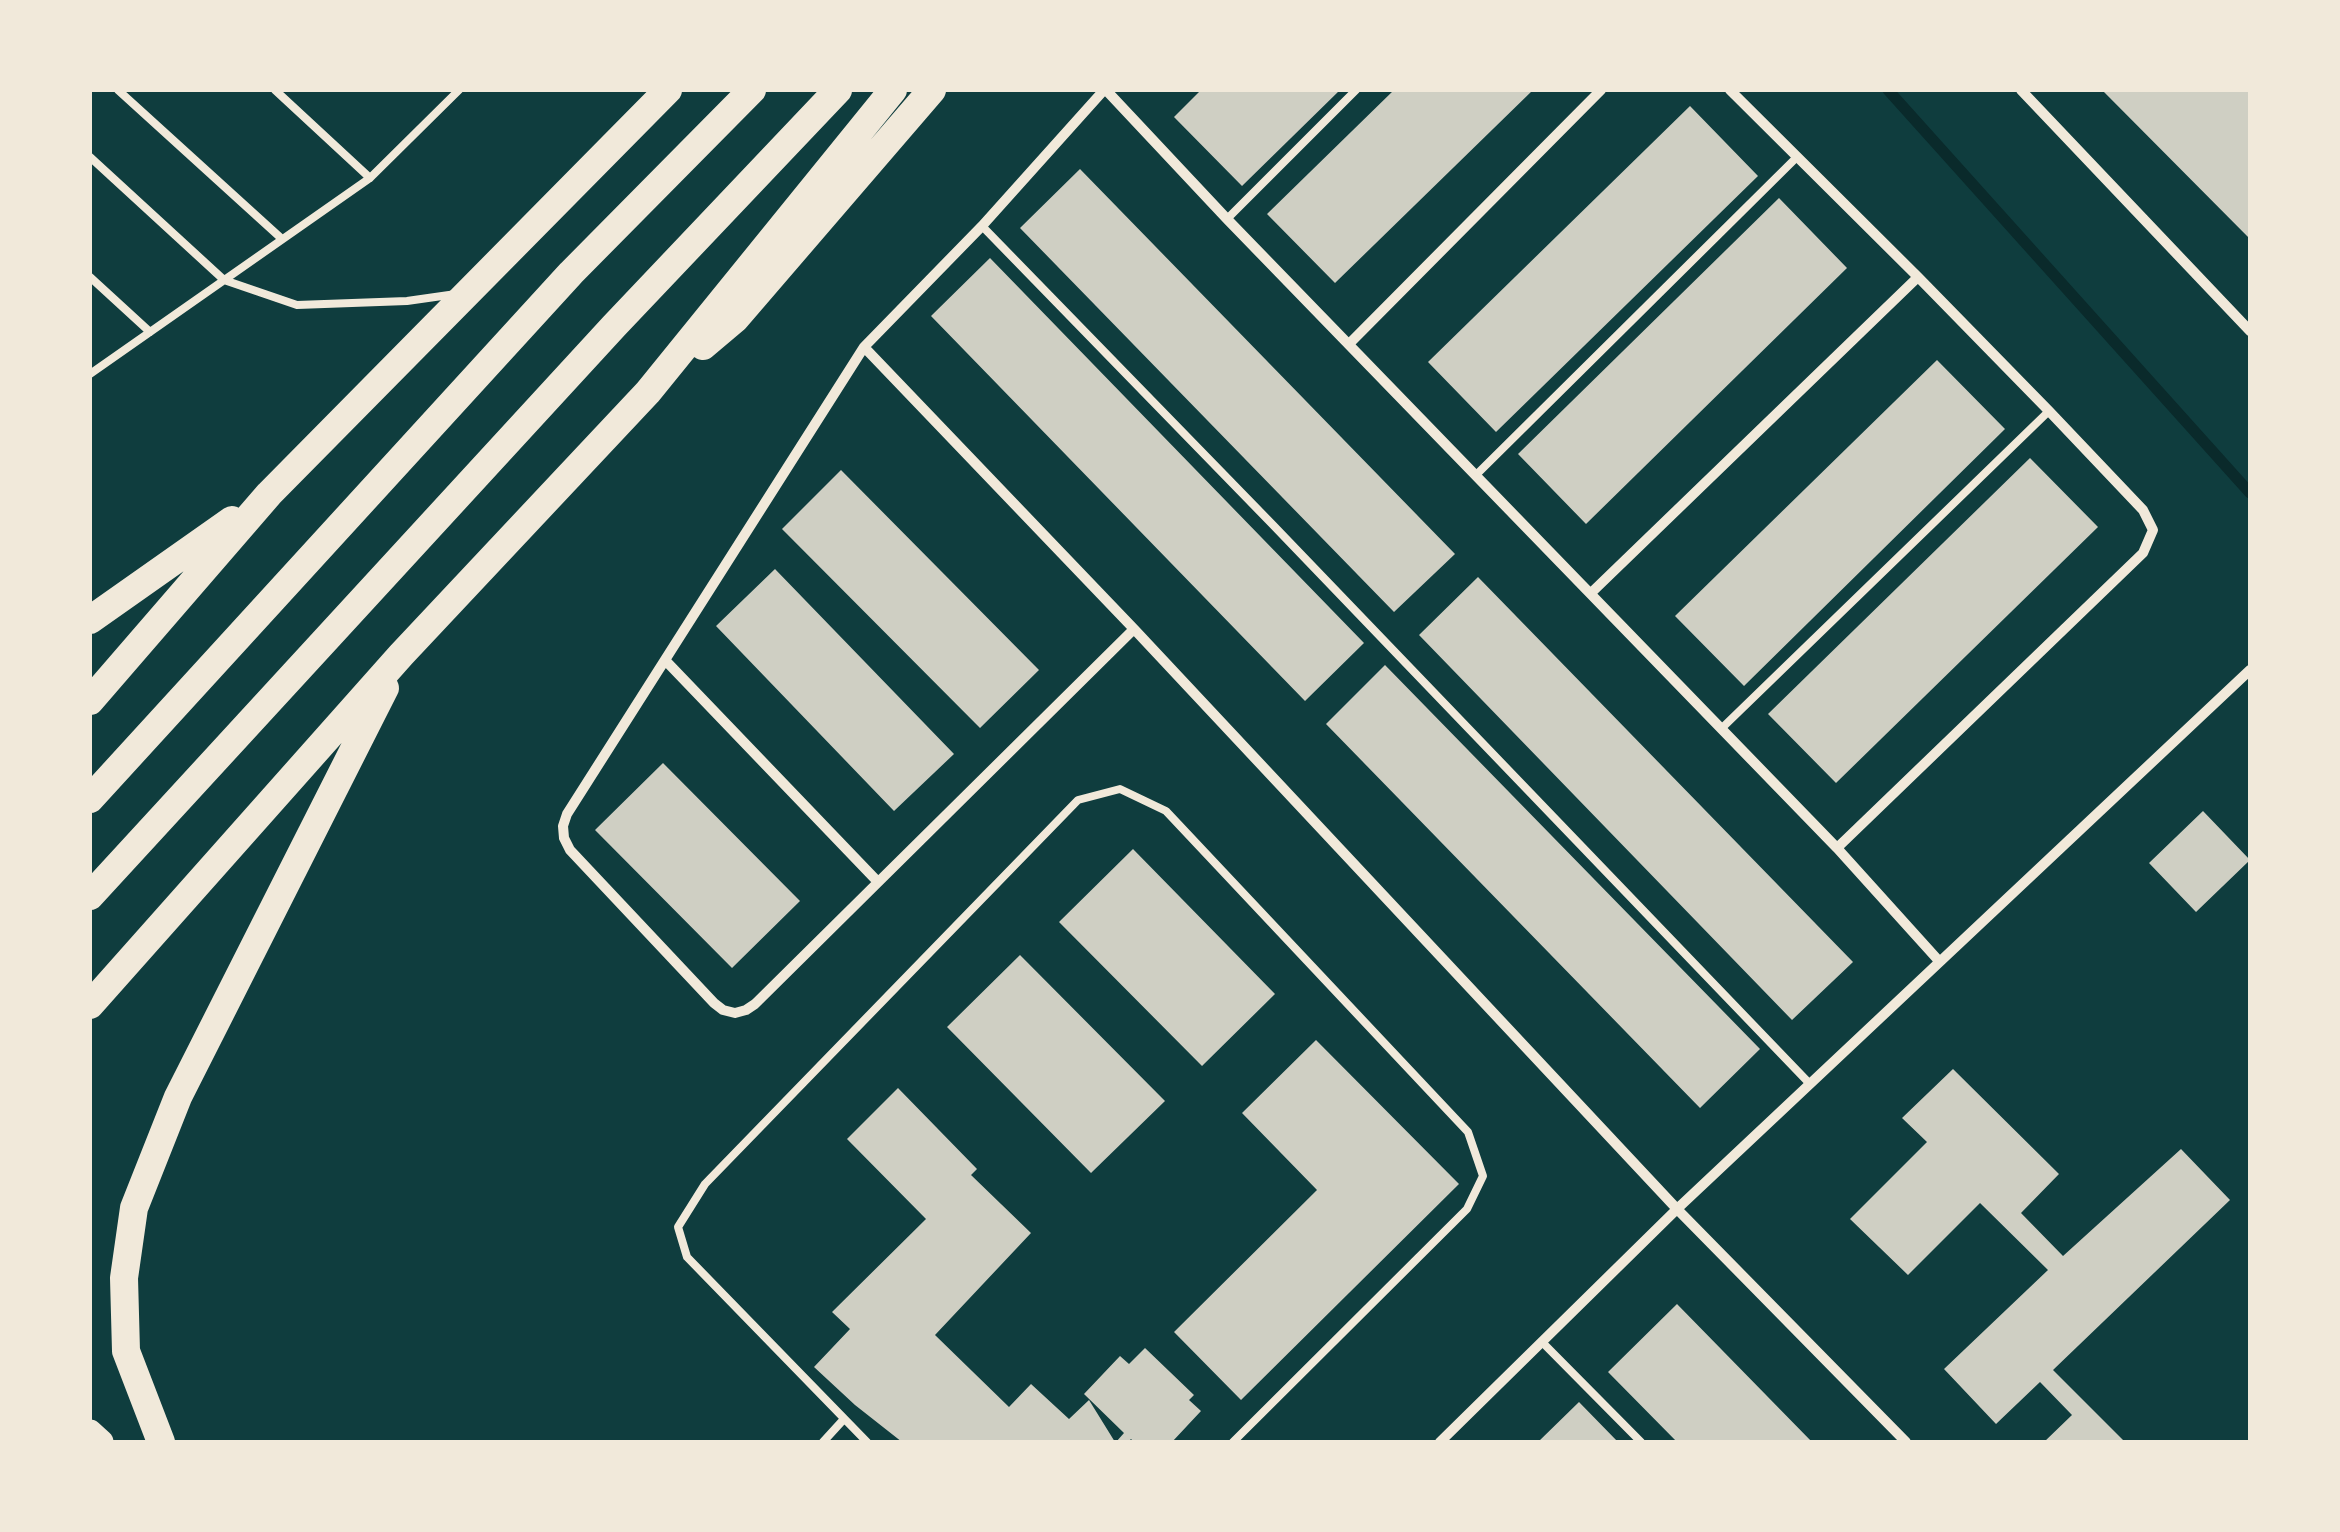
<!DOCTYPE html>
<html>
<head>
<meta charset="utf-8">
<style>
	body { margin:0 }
	#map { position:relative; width:2340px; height:1532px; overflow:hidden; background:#0f3d3e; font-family:Roboto,sans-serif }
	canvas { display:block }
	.frame { position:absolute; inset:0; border:92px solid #f1e9da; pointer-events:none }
</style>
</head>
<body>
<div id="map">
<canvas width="2340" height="1532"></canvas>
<div class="frame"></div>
</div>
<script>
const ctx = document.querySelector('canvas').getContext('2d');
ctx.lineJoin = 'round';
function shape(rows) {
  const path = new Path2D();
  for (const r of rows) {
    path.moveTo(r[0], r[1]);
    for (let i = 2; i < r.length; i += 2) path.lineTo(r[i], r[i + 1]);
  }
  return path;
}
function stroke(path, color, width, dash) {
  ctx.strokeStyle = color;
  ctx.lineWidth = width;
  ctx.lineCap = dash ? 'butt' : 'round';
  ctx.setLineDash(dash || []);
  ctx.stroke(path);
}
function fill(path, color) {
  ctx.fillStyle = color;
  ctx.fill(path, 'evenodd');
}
stroke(shape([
	[1888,90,2250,493]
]), '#0a2a2b', 11);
fill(shape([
	[1201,90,1340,90,1242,186,1174,117],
	[1394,90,1533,90,1335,283,1267,214],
	[2102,90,2250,90,2250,239],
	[1690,106,1758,176,1496,432,1428,362],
	[1080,169,1455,554,1394,612,1020,228],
	[1779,198,1847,268,1586,524,1518,454],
	[990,258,1364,643,1305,701,931,316],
	[1937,360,2005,429,1744,686,1675,616],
	[2030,458,2098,527,1836,783,1768,714],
	[841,470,1039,670,980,728,782,529],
	[775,569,954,754,894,811,716,626],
	[1478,577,1853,962,1792,1020,1419,635],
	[1385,665,1760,1049,1700,1108,1326,724],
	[663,763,800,901,732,968,595,830],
	[2203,811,2250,860,2196,912,2149,863],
	[1133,849,1275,994,1202,1066,1059,922],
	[1020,955,1165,1101,1091,1173,947,1027],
	[1316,1040,1459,1184,1241,1400,1174,1332,1317,1190,1242,1113],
	[1953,1069,2059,1174,2021,1213,2063,1256,2181,1149,2230,1200,2053,1370,2125,1442,2044,1442,2072,1415,2040,1382,1996,1424,1944,1369,2048,1270,1980,1203,1908,1275,1850,1219,1927,1142,1902,1118],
	[898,1088,977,1169,971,1175,1031,1233,935,1335,1009,1407,1031,1384,1069,1419,1089,1400,1115,1442,902,1442,855,1405,814,1367,850,1329,832,1312,926,1219,847,1139],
	[1677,1304,1812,1442,1677,1442,1608,1372],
	[1145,1348,1194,1395,1189,1400,1201,1411,1172,1442,1134,1442,1131,1439,1128,1442,1116,1442,1124,1433,1084,1394,1120,1356,1129,1364],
	[1579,1402,1618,1442,1538,1442]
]), '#cfcfc3');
stroke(shape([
	[118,90,282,239],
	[275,90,370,178],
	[90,157,224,280,297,305,407,301,456,294],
	[1227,219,1356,90],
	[982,226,1273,525,1810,1084],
	[90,277,150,332],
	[90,374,370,178,459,90],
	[1476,475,1797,157],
	[1722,728,2049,411],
	[1543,1343,1641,1442],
	[823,1442,844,1419],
	[867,1442,687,1257,678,1227,705,1184,1078,800,1120,789,1166,811,1468,1132,1483,1176,1467,1209,1233,1442]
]), '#f1e9da', 8);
stroke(shape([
	[1104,90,982,226,864,347,567,814,563,826,564,838,570,850,714,1003,723,1010,735,1013,746,1010,755,1004,1134,629],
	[1106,90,1227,219,1837,848,1939,961],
	[1730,90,1918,277,2049,411,2143,510,2153,530,2143,553,1837,848],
	[2021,90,2250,331],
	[1349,344,1601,90],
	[864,347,1134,629,1677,1209,1906,1442],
	[1591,593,1918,277],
	[665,660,878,882],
	[1440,1442,1677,1209,2250,670]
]), '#f1e9da', 10);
stroke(shape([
	[90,1432,101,1442]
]), '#f1e9da', 25);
stroke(shape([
	[703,346,735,319,932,90],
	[90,620,232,520],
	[90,701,269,494,668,90],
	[90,799,571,273,752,90],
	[90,896,614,326,838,90],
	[90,1005,401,655,648,392,893,90],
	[161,1442,126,1351,124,1278,134,1208,178,1097,385,688]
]), '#f1e9da', 28);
</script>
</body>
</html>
